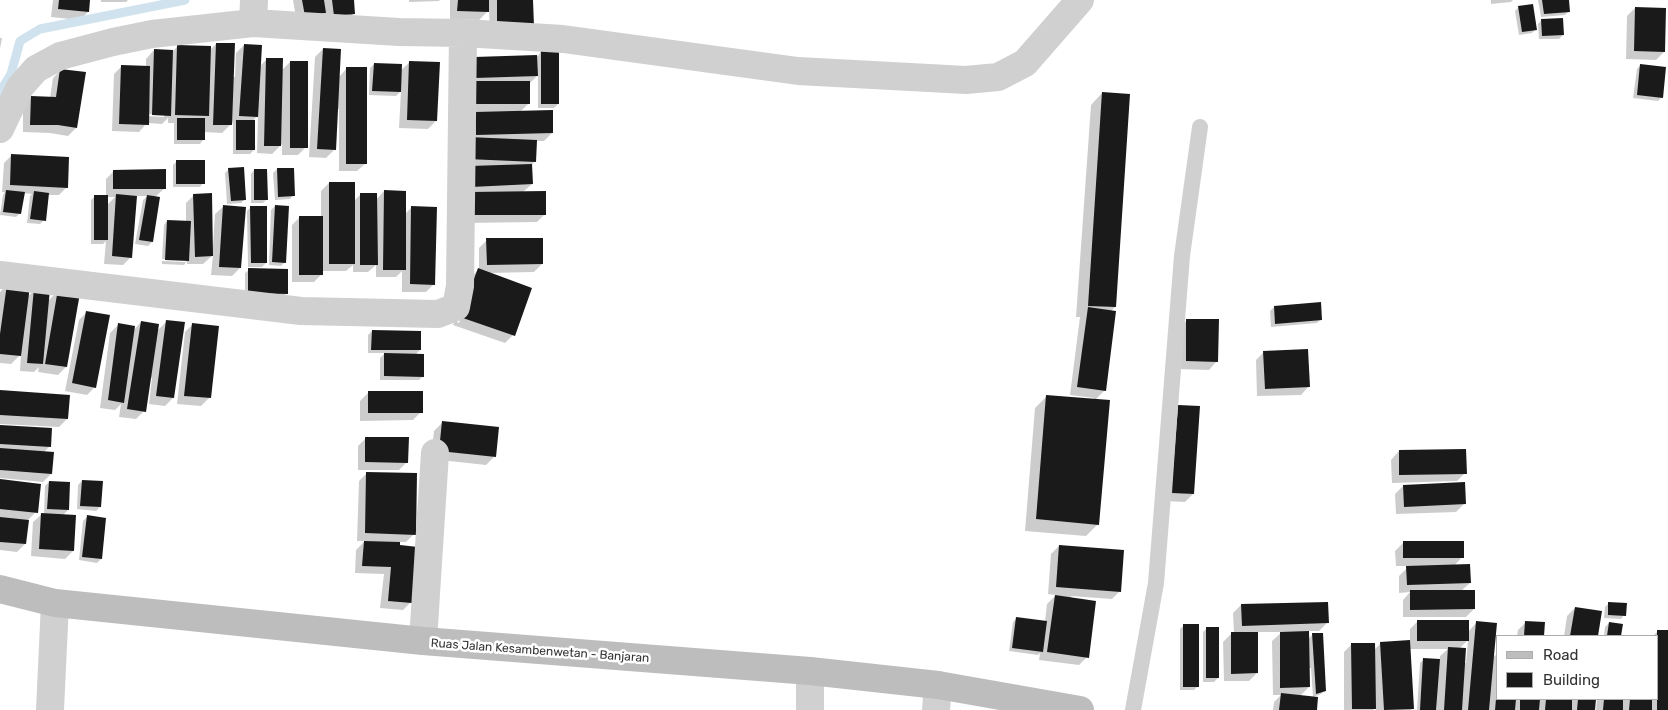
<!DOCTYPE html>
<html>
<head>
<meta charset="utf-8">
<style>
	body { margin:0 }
	#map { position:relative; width:1668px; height:710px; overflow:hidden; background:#fff; font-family:Rubik,sans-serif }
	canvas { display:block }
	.legend { position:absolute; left:1496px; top:635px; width:162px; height:65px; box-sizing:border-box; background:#fff; border:1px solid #adadad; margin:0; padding:6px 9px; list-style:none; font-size:15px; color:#333 }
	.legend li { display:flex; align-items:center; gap:10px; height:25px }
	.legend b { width:25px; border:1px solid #adadad }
</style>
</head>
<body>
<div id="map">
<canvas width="1668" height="710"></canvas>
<ul class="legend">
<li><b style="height:6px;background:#bdbdbd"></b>Road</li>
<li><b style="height:14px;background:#1a1a1a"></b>Building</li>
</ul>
</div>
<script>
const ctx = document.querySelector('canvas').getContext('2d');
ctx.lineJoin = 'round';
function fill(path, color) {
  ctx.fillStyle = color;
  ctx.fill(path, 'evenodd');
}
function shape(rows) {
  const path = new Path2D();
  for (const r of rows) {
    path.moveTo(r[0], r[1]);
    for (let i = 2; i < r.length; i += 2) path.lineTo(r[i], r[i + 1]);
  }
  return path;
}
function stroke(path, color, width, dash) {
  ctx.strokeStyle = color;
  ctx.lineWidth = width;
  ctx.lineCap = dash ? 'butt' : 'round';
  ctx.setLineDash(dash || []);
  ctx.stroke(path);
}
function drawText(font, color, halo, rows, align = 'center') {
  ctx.font = font + ' Rubik,sans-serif';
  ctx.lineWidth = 5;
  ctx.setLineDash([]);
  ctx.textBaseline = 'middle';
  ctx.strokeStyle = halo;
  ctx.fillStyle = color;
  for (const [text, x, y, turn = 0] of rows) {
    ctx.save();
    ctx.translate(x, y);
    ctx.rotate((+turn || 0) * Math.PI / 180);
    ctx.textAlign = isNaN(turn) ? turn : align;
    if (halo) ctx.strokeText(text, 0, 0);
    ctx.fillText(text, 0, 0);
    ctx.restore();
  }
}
fill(shape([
	[53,0,89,0,88,12,80,20,51,17],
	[101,0,128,0,126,2,101,2],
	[293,0,353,0,354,13,346,21,326,24,325,12,317,20,297,23],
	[409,0,440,0,439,1,409,2],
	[450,0,532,0,490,34,489,10,479,20,450,19],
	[1491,0,1513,0,1511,2,1491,4],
	[1538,0,1568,0,1569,11,1565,15,1541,17],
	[1519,7,1536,29,1532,33,1519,35,1515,11],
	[1635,8,1664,52,1656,60,1626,59,1627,16],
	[1542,20,1563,35,1559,39,1539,39,1538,24],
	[0,38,2,38,0,49],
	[216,44,232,77,235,77,236,53,244,45,260,66,267,59,282,70,290,62,306,147,298,155,282,155,282,144,272,154,257,153,258,116,254,119,254,150,250,154,233,154,233,122,222,133,203,132,203,140,200,144,174,144,174,123,168,123,168,118,162,124,147,123,139,132,112,131,114,74,122,66,146,67,146,59,154,50,173,51,178,46,209,51],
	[146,114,164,115,164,117,146,116],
	[323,49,339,77,347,68,366,163,357,171,339,171,339,109,337,109,334,150,326,158,309,157,315,57],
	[541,51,558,104,554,108,538,108,538,75,529,84,529,103,520,112,552,133,544,141,536,141,535,161,531,166,532,184,523,192,545,214,537,222,463,223,468,121,477,112,462,112,474,58,538,56],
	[410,62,436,121,428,129,399,128,401,91,396,96,369,95,370,68,374,64,400,71],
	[1641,65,1662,97,1658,101,1633,98,1637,69],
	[61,70,76,128,68,136,50,133,23,132,23,105,31,97,50,98,53,78],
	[1102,93,1115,307,1111,311,1105,390,1095,400,1098,524,1086,536,1025,531,1035,408,1047,396,1094,400,1094,398,1070,395,1080,317,1076,317,1091,105],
	[12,155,67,187,59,195,48,195,44,220,40,224,27,223,30,196,32,194,23,193,20,213,16,217,0,215,3,195,5,192,2,192,4,163],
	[177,161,203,183,200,187,173,187,173,165],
	[229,169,245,199,241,203,227,204,225,173],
	[277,169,293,195,290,199,275,200,273,173],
	[254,170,267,199,263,203,251,203,251,174],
	[114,171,165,188,155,197,152,242,148,246,135,244,143,200,147,196,135,196,131,257,123,265,104,264,106,241,103,244,91,244,91,200,95,196,106,196,106,179],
	[106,197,115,197,106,206],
	[329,183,354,201,361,194,376,200,384,191,405,214,412,207,434,284,426,292,402,292,402,271,396,277,376,277,376,265,368,272,353,272,353,265,346,271,322,271,322,274,314,282,292,282,292,225,300,217,321,217,321,191],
	[194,195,211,245,213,246,215,214,224,206,240,268,232,276,211,275,213,255,203,264,187,264,187,261,184,265,162,264,162,261,186,262,186,260,162,259,164,225,167,221,186,222,186,203],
	[275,206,285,262,281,266,269,265,271,210],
	[251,207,266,263,262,267,248,267,247,211],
	[487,240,542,264,534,272,488,273,513,335,505,343,453,325,470,278,479,269,479,248],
	[473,278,476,278,459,323,457,322],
	[249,270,287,293,283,297,245,297,245,273],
	[7,285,27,297,35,290,48,301,58,291,78,294,66,367,58,375,38,372,39,367,34,372,20,371,21,354,11,364,0,363,0,292],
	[1274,307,1321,319,1317,323,1271,327,1270,311],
	[87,312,95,387,87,395,65,391,79,320],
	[1187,320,1217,361,1209,370,1178,369,1179,329],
	[167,321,173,398,165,406,149,404,152,378,150,378,144,411,136,419,119,417,121,404,115,410,100,408,110,333,119,324,133,331,141,322,157,331],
	[193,324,209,398,201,406,177,404,185,332],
	[372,331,420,350,415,355,423,376,419,380,380,380,380,358,385,353,368,353,368,335],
	[1264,352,1309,386,1301,395,1257,396,1256,360],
	[0,392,67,419,59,427,0,424],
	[368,393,421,412,413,420,360,421,360,401],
	[1179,406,1193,494,1185,502,1165,501],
	[442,423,494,457,486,465,431,459,434,431],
	[0,426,50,446,43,453,51,474,43,482,0,478],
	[366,438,407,462,399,470,358,470,358,446],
	[1399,451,1465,473,1457,481,1392,483,1391,460],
	[367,473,414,534,406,542,399,542,411,602,403,610,380,608,384,574,355,573,356,550,365,541,357,541,359,481],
	[0,481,36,512,28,520,25,544,17,552,0,550],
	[82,481,100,507,96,511,77,509,78,485],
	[49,482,68,510,62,516,73,551,65,559,31,556,33,522,42,514,44,514,45,486],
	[1403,486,1464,504,1456,512,1396,514,1395,494],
	[87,517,101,559,97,563,79,560,83,521],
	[1403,543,1462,557,1454,566,1470,583,1461,591,1474,609,1466,617,1403,617,1403,600,1410,592,1399,593,1399,576,1409,566,1396,566,1395,551],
	[1059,546,1120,591,1112,599,1071,596,1087,657,1079,665,1039,660,1040,653,1038,655,1009,651,1013,622,1017,618,1045,622,1047,604,1056,595,1048,594,1051,554],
	[1609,603,1624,615,1621,619,1604,618,1605,607],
	[1241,605,1327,623,1319,631,1308,631,1308,639,1313,634,1325,690,1321,694,1313,697,1311,668,1309,668,1309,687,1300,696,1315,710,1273,710,1274,702,1281,695,1273,695,1272,641,1282,632,1256,632,1257,673,1249,681,1224,681,1223,642,1231,634,1234,634,1233,613],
	[1575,608,1600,612,1597,636,1564,636,1567,616],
	[1418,621,1468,632,1477,622,1492,658,1497,654,1497,699,1657,699,1657,636,1653,636,1658,631,1668,631,1668,710,1596,710,1597,699,1595,699,1594,710,1417,710,1420,663,1424,659,1440,660,1440,656,1448,649,1409,649,1413,708,1411,710,1376,710,1376,707,1373,710,1344,710,1344,652,1352,644,1374,650,1381,643,1410,642,1410,629],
	[1468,640,1466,663,1463,663,1459,649],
	[1526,622,1544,623,1543,636,1517,636,1518,630],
	[1609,623,1621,625,1620,636,1604,636,1605,627],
	[1184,625,1198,686,1194,690,1180,690,1180,629],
	[1207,628,1218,678,1214,682,1203,682,1203,632]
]), '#0003');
stroke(shape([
	[0,92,11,74,20,41,40,29,185,0]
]), '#cfe2ee', 9);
fill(shape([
	[59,0,90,0,89,12,58,9],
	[302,0,324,0,326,13,305,16],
	[332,0,354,0,355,14,334,16],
	[458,0,489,0,489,12,457,11],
	[497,0,533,0,534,26,497,27],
	[1542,0,1569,0,1570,12,1544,14],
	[1533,4,1537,30,1522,32,1518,6],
	[1635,7,1666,8,1665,52,1634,51],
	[1563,18,1564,35,1542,36,1541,19],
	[216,43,235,43,232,125,213,125],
	[244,44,262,45,258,117,239,116],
	[177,45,211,46,209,116,175,115],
	[323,48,341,49,336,150,317,149],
	[154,49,173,50,171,116,152,115],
	[541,50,559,50,559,104,541,104],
	[537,55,538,76,475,78,474,57],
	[266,58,283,58,281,146,264,146],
	[290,61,308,61,308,148,290,148],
	[409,61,440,62,437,121,407,120],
	[374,63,402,64,401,92,372,91],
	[1640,64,1666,67,1663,98,1637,95],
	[121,65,150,66,149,125,119,124],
	[346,67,367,67,367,164,346,164],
	[60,69,86,72,77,128,58,125,30,125,31,96,56,97],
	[469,81,530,81,530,104,469,104],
	[1102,92,1130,94,1116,307,1088,306],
	[553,110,553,133,476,135,475,112],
	[177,118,205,118,205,140,177,140],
	[236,120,255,120,255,150,236,150],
	[468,137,537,140,536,162,467,159],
	[11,154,69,157,68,188,10,185],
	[176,160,205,160,205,184,176,184],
	[532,164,533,184,471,187,470,166],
	[244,167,246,200,231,201,228,168],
	[277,168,294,168,295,196,278,197],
	[166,169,166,189,113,189,113,170],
	[254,169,267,169,268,200,254,200],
	[329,182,355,182,355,264,329,264],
	[6,190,25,192,21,214,3,212],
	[384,190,406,191,406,270,383,270],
	[34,191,49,193,46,221,30,219],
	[546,191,546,215,471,215,470,192],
	[212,193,213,256,195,257,193,194],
	[360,193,377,193,378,265,360,265],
	[116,194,137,196,132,258,112,256],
	[94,195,108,195,108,240,94,240],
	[147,195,160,197,153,242,139,240],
	[223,205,246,207,241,268,219,267],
	[275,205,289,206,286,263,272,262],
	[250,206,267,206,267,263,251,263],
	[411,206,437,207,435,285,410,284],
	[299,216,323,216,323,275,299,275],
	[167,220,191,221,189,261,165,260],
	[486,238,543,238,543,264,487,265],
	[248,268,288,269,288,294,248,293],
	[478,268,532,288,515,336,460,317],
	[7,284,30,286,21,356,0,354,0,334],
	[34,288,50,289,43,364,27,363],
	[58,289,80,293,67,367,45,364],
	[1321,302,1322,320,1275,324,1274,306],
	[1088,307,1116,311,1106,391,1077,387],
	[86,311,110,315,96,388,72,383],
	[1186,319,1219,319,1218,362,1186,361],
	[166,320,185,322,174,398,156,396],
	[141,321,159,324,146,412,127,409],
	[118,323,135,326,124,403,108,400],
	[192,323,219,326,211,398,184,396],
	[372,330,421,331,421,350,371,350],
	[1308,349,1310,387,1265,389,1263,351],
	[384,353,424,354,424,377,384,376],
	[0,390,70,395,68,419,0,415],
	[368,391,423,391,423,413,368,413],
	[1046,395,1110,400,1099,525,1036,519],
	[1178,405,1200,406,1194,494,1172,493],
	[442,421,499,427,496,457,439,451],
	[0,425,52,428,51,447,0,444],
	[365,437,409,437,408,463,365,462],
	[0,448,54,452,52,474,0,470],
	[1466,449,1467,474,1399,475,1399,450],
	[366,472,417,473,416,535,365,533],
	[0,479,41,484,38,513,0,509],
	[82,480,103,481,101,507,80,506],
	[49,481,70,482,69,510,47,509],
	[1465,482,1466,504,1404,507,1403,485],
	[41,513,76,515,74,551,39,549],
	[87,515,106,518,102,559,82,557],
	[0,517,29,520,26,544,0,542],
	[364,541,400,542,400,545,418,547,412,603,388,601,391,567,362,566],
	[1403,541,1464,541,1464,558,1403,558],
	[1059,545,1124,550,1121,592,1056,587],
	[1470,564,1471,583,1407,585,1406,566],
	[1410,590,1475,590,1475,609,1410,610],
	[1055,595,1096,601,1089,658,1047,652],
	[1328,602,1329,623,1242,626,1241,604],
	[1608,602,1627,603,1626,616,1608,615],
	[1575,607,1602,611,1598,636,1570,636],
	[1016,617,1047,621,1043,652,1012,648],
	[1417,620,1469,620,1469,641,1417,641],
	[1476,621,1497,623,1489,710,1468,710],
	[1525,621,1545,622,1544,636,1524,636],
	[1609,622,1623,624,1621,636,1607,636],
	[1183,624,1199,624,1199,687,1183,687],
	[1206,627,1219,627,1219,678,1206,678],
	[1657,630,1668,630,1668,710,1657,710],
	[1309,631,1310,687,1280,688,1280,632],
	[1231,632,1258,632,1258,673,1231,674],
	[1312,633,1323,633,1326,691,1316,694],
	[1410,640,1414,709,1384,710,1380,642],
	[1351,643,1375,643,1376,709,1352,709],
	[1448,647,1466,648,1462,710,1444,710],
	[1423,658,1440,659,1436,710,1420,710],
	[1281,693,1318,697,1317,710,1279,710],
	[1496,699,1516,699,1515,710,1495,710],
	[1520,699,1540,699,1539,710,1520,710],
	[1546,699,1572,699,1572,710,1545,710],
	[1578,699,1596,699,1595,710,1577,710],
	[1604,699,1623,699,1623,710,1603,710],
	[1630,699,1652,699,1652,710,1629,710]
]), '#1a1a1a');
stroke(shape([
	[1133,710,1156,583,1182,256,1200,127]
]), '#d0d0d0', 16);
stroke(shape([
	[253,23,254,0],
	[0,129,20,87,36,69,60,56,113,42,152,34,253,23,399,32,463,33,563,39,798,71,966,80,998,77,1025,63,1080,0],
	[0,275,301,311,438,314,456,307,460,286,463,33],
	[423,641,435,453],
	[50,710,55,603],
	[810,710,810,671],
	[936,710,938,685]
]), '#d0d0d0', 28);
stroke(shape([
	[0,589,55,603,423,641,810,671,938,685,1080,710]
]), '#bdbdbd', 28);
drawText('12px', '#333', '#fff', [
	["Ruas Jalan Kesambenwetan - Banjaran",540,651,4]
]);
</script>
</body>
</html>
